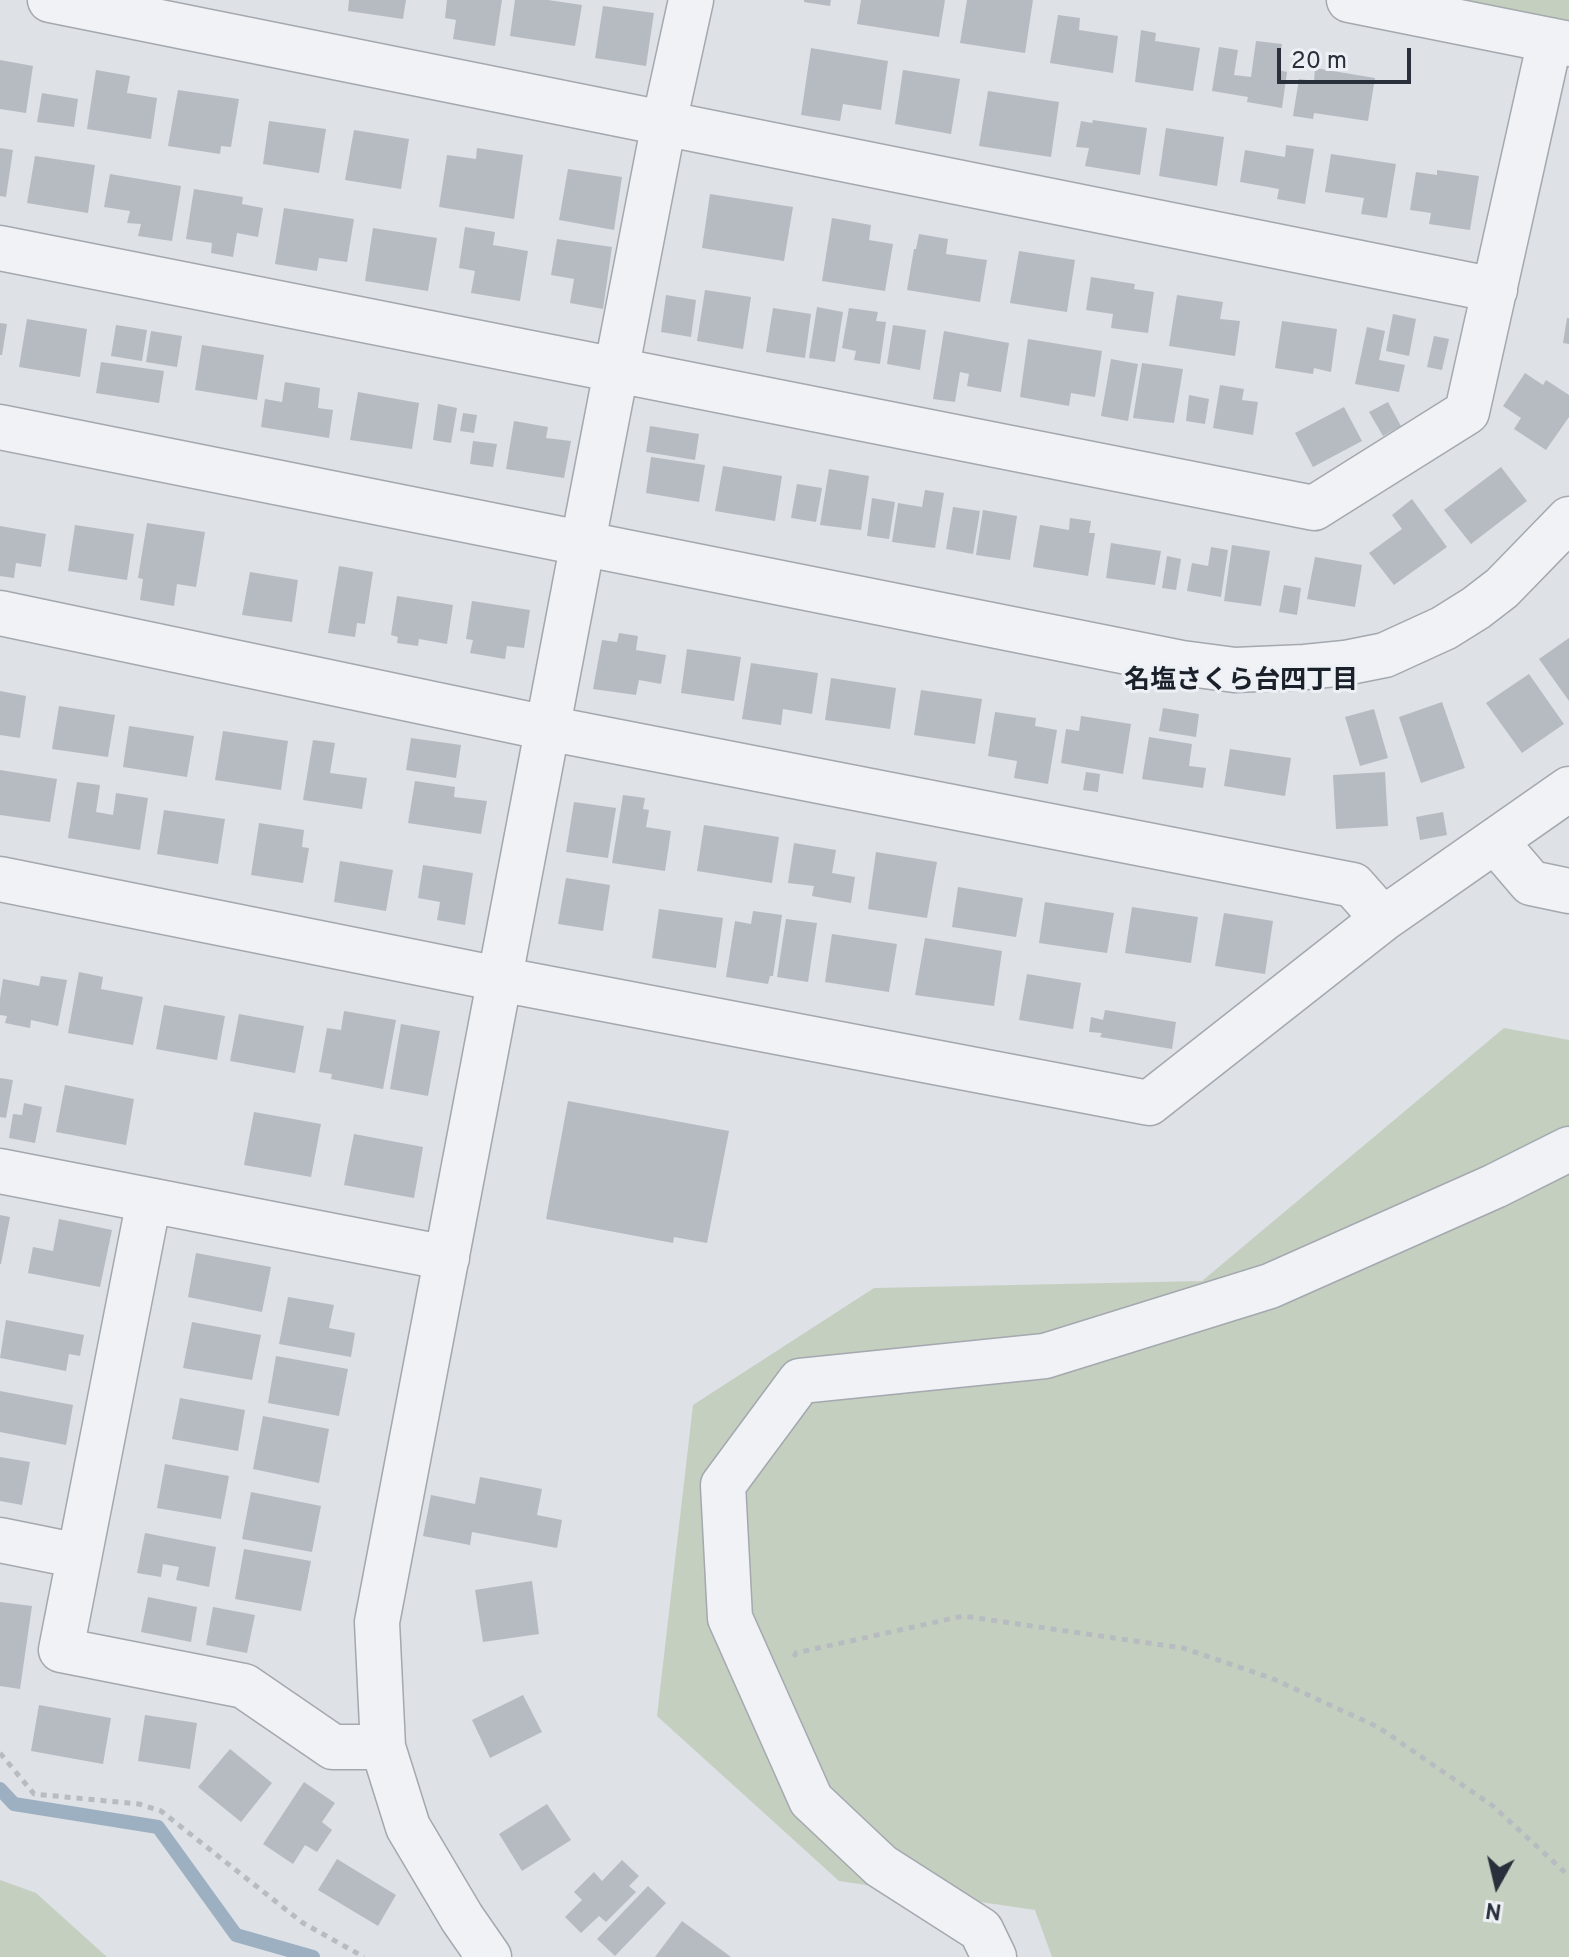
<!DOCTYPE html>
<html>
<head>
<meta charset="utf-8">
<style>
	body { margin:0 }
	#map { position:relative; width:1569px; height:1957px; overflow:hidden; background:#dee1e6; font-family:Overpass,sans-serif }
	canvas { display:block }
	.north { position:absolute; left:1457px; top:1845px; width:80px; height:80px; -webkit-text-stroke:6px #edf0f4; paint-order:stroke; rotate:188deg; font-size:22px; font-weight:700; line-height:32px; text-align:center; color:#29303b }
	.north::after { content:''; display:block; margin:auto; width:28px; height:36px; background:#29303b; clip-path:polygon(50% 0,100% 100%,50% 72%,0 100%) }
	.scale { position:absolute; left:1277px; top:48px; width:134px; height:36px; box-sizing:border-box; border:4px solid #29303b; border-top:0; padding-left:10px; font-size:24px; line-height:28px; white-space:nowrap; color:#29303b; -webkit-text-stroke:6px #edf0f4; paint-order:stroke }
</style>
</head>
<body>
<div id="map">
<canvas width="1569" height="1957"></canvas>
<div class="north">N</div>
<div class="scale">20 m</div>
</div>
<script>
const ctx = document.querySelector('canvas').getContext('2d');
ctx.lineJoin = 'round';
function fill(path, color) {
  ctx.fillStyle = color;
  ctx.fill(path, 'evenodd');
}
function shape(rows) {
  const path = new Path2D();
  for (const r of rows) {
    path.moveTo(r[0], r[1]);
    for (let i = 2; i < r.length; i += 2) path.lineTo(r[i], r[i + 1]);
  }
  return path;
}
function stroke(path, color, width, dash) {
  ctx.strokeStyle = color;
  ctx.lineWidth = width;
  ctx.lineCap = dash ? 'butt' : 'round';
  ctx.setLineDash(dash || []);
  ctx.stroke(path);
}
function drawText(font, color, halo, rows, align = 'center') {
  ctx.font = font + ' Overpass,"Noto Sans JP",sans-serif';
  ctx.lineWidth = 6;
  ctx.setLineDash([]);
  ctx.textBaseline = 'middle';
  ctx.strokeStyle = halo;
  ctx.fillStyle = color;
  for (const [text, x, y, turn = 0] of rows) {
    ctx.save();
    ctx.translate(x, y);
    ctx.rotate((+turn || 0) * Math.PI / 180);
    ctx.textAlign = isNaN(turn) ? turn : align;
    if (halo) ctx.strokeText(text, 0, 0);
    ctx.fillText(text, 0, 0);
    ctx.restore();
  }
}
fill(shape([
	[1455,0,1569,0,1569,21],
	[1504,1028,1569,1040,1569,1957,1052,1957,1035,1910,839,1881,657,1716,693,1405,874,1288,1202,1281],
	[0,1880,36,1893,107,1957,0,1957]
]), '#c4cfc0');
stroke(shape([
	[0,1789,14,1804,158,1827,236,1935,313,1957]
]), '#9db0c2', 14);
fill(shape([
	[349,0,406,0,403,19,348,11],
	[447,0,502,0,495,46,453,39,456,20,445,18],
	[515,0,548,0,582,5,575,46,510,36],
	[804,0,831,0,830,6,804,2],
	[861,0,945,0,939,37,857,24],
	[967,0,1033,0,1025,53,960,43],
	[603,6,654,13,646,66,595,58],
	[1058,15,1080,18,1079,30,1118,36,1113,73,1050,63],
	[1141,30,1156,33,1155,41,1200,48,1193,91,1135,82],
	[1256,41,1282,44,1278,70,1287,72,1282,108,1247,102,1248,97,1212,91,1219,47,1238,50,1234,75,1251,77],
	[811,48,888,61,881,110,843,104,840,121,801,115],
	[0,60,33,66,26,113,0,109],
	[1315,68,1375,78,1368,121,1314,113,1313,119,1293,116,1299,79,1314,81],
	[96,70,130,76,127,93,157,98,151,139,87,129],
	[903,70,960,79,951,134,895,124],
	[178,90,239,99,231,147,221,146,220,154,168,146],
	[988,91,1059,102,1051,157,979,146],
	[42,93,78,99,74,127,37,122],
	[1093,120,1147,128,1140,175,1085,166,1089,148,1076,147,1081,121,1092,123],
	[269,121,326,129,319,173,263,164],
	[1166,128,1224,137,1217,186,1159,176],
	[354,130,409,139,401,189,345,180],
	[1286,145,1314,149,1305,204,1277,199,1279,189,1240,182,1245,150,1285,157],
	[0,148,13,150,6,197,0,196],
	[477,148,523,155,514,219,439,207,447,155,476,159],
	[1331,154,1396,164,1387,218,1361,214,1364,198,1325,192],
	[35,156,95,165,88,213,27,203],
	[568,169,622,177,614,230,559,220],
	[1437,170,1479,176,1470,230,1429,224,1431,213,1410,210,1416,172,1437,175],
	[110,174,181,186,172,241,138,236,141,224,127,223,130,211,104,207],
	[194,189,243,197,242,204,263,208,258,237,237,233,233,257,211,253,212,243,186,239],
	[710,194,793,207,784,261,702,248],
	[284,208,354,219,347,262,319,258,317,271,275,264],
	[832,218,871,225,869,240,893,244,885,291,822,281],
	[465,227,495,232,493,245,528,251,520,301,471,293,475,271,459,268],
	[373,228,437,238,428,291,365,281],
	[919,234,948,239,946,254,987,260,980,302,907,290,914,249,916,249],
	[557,239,612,247,603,309,570,303,574,279,551,275],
	[1019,251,1075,260,1067,312,1010,303],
	[1091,277,1135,284,1134,289,1154,292,1148,333,1111,328,1113,314,1086,310],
	[705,290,751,297,743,349,697,341],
	[666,295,696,300,691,337,661,332],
	[1177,295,1223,302,1220,319,1240,321,1235,356,1169,346],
	[817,307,843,312,835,362,809,358],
	[773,308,811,314,805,358,766,352],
	[849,308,878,312,876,321,886,322,880,364,854,360,856,351,842,348],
	[1393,314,1416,319,1409,356,1386,351],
	[1567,318,1569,318,1569,344,1563,343],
	[27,319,87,329,80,377,19,367],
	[1282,321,1337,329,1331,372,1314,368,1313,374,1275,368],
	[0,323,7,324,2,355,0,355],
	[116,325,147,330,142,361,111,356],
	[893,325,926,330,920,370,887,364],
	[1367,327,1385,331,1379,360,1405,365,1399,392,1355,384],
	[151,331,182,336,177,367,146,362],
	[944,331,1009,343,1001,392,967,386,969,374,960,372,955,402,933,399],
	[1434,336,1449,339,1442,370,1427,367],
	[1028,339,1102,351,1095,397,1071,393,1069,406,1020,397],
	[202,345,264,355,257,400,195,390],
	[1111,359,1138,364,1128,421,1101,416],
	[101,362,164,371,159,403,96,393],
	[1142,363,1183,369,1174,423,1133,418],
	[1525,373,1543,385,1546,380,1569,395,1569,417,1546,450,1514,429,1521,418,1503,406],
	[285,382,320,388,318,408,333,410,329,438,261,427,265,399,282,402],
	[1220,385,1244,389,1242,400,1258,402,1253,435,1213,428],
	[358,392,419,403,412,449,350,440],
	[1189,395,1209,399,1205,424,1186,421],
	[1388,402,1401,426,1383,436,1369,412],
	[438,404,457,408,451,443,433,440],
	[1344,407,1362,441,1313,467,1295,433],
	[463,413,477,415,474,433,460,431],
	[514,421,548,427,546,438,571,441,564,478,506,469],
	[650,426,699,434,695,460,646,452],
	[473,441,497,444,493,467,470,464],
	[651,457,705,465,699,502,646,493],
	[723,466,782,476,775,521,715,511],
	[1501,467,1527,501,1471,544,1444,510],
	[829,469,869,476,861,530,820,525],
	[797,484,822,488,816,522,791,518],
	[925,490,944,493,935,548,892,542,898,503,922,507],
	[872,498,895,502,889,539,867,536],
	[1412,499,1447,547,1394,585,1369,553,1402,529,1392,515],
	[953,507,980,511,973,554,946,549],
	[983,510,1017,516,1010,560,976,555],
	[1070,518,1091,521,1089,533,1095,533,1088,576,1033,567,1040,525,1069,530],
	[147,523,205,532,196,587,177,584,174,606,140,600,143,579,138,578],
	[75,525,134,534,127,580,68,571],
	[0,526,46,534,41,567,16,563,14,578,0,576],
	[1111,543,1161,551,1155,585,1106,578],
	[1232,545,1270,551,1261,606,1224,601],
	[1211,547,1228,550,1221,597,1187,591,1192,563,1208,566],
	[1167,556,1181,559,1176,590,1162,588],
	[1315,557,1362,565,1355,607,1307,599],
	[339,566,373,572,365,624,357,623,355,637,328,633],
	[250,572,298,580,292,622,242,615],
	[1284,585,1301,588,1297,615,1279,612],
	[397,596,453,605,447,644,419,639,418,646,397,643,398,637,391,635],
	[472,601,530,610,524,648,507,646,505,659,470,653,473,640,466,639],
	[619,633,638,636,636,650,666,655,661,684,639,680,636,695,593,689,602,640,617,642],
	[1569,638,1569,701,1539,659],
	[687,649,741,657,734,701,681,693],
	[751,663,818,673,812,714,783,709,781,725,742,719],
	[1529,674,1564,724,1522,753,1486,703],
	[831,678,896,688,890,729,825,720],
	[921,690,982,699,975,744,914,735],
	[0,691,26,696,20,738,0,735],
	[1442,702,1465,768,1421,783,1399,717],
	[59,706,115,715,108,757,52,749],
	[1163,708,1199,714,1196,737,1159,731],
	[1374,709,1388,758,1360,766,1345,717],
	[995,712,1036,718,1035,726,1057,730,1048,784,1014,778,1017,761,988,756],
	[1081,716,1131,724,1123,774,1061,763,1066,729,1079,731],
	[129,726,194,736,187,777,123,767],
	[223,731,288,741,281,790,215,780],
	[1149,737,1192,744,1189,766,1206,768,1203,788,1142,779],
	[411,738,461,745,456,778,406,770],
	[313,740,335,743,330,773,367,778,362,809,303,800],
	[1230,749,1291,758,1285,796,1224,786],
	[0,770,57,779,50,822,0,815],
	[1086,772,1100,774,1098,792,1083,790],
	[1385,772,1388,826,1336,829,1333,775],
	[415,781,455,787,454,797,487,801,481,834,408,823],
	[77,782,100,785,96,812,113,815,116,793,148,798,140,850,68,838],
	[623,795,645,798,643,809,649,810,646,827,671,831,665,871,612,863],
	[574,802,616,808,608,858,566,852],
	[164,810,225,819,218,864,157,854],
	[1443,812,1447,835,1420,840,1416,817],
	[259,823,304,830,302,847,309,848,303,883,251,875],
	[704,825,779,837,772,883,697,871],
	[794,843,836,850,832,873,855,877,851,903,812,896,814,886,788,883],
	[876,852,937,862,927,918,868,909],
	[340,861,393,870,386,911,334,902],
	[423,865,473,873,465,925,437,920,440,902,418,898],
	[566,878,610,885,603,931,558,924],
	[958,887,1023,898,1016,937,952,927],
	[1045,902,1114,913,1107,953,1039,943],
	[1132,907,1198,917,1191,963,1125,953],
	[659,909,723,918,716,968,652,958],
	[753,911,782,915,773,976,770,976,768,984,726,977,735,921,751,924],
	[1224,913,1273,921,1265,974,1215,966],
	[786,919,817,923,808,982,777,977],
	[832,934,897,944,889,992,825,982],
	[925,938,1002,951,994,1006,915,995],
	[79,972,103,977,101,989,143,997,133,1045,68,1033],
	[1027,974,1081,983,1073,1029,1019,1020],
	[41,976,67,980,58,1026,31,1020,30,1028,5,1023,7,1016,0,1015,0,998,3,979,39,986],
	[164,1005,225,1016,217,1060,156,1049],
	[1105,1010,1176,1022,1172,1049,1100,1037,1102,1033,1089,1032,1091,1017,1103,1020],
	[344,1011,396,1020,383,1089,331,1079,332,1074,319,1072,327,1028,341,1030],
	[239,1014,304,1026,295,1073,230,1061],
	[401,1024,440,1031,428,1096,390,1089],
	[0,1078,13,1080,6,1118,0,1117],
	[65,1085,134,1099,126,1145,56,1132],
	[568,1101,729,1131,707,1243,674,1237,673,1243,546,1219],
	[24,1103,42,1107,35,1143,9,1138,13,1114,22,1115],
	[254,1112,321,1124,311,1177,244,1165],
	[354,1134,423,1147,414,1198,344,1185],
	[0,1215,10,1217,1,1264,0,1264],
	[59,1219,112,1230,100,1287,28,1273,33,1247,53,1251],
	[196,1253,271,1267,262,1312,188,1297],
	[288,1297,334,1305,329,1328,355,1333,351,1357,279,1344],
	[6,1320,84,1335,80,1356,69,1354,66,1371,0,1358],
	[192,1322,261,1335,252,1380,183,1368],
	[276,1356,348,1369,339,1416,268,1403],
	[0,1391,73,1405,66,1445,0,1432],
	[180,1398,245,1410,238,1451,172,1439],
	[263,1416,329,1429,319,1483,253,1469],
	[0,1457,30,1462,22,1505,0,1501],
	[165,1464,229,1476,221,1519,157,1508],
	[480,1477,542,1489,537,1515,562,1520,557,1548,472,1532,470,1545,423,1536,431,1495,475,1504],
	[251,1492,321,1506,312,1552,242,1539],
	[145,1533,216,1547,209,1587,176,1580,179,1567,163,1564,161,1577,137,1573],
	[244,1549,311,1561,301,1611,235,1599],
	[532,1581,539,1634,483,1642,475,1590],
	[148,1597,197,1607,191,1642,141,1632],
	[0,1602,32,1606,20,1689,0,1686],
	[213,1607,255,1615,247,1653,206,1645],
	[523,1695,542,1732,490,1758,472,1720],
	[39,1705,111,1718,103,1764,31,1751],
	[145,1715,197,1723,190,1769,138,1761],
	[230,1749,272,1783,241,1822,198,1787],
	[304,1782,335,1803,322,1822,332,1830,317,1852,305,1845,293,1864,263,1844],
	[547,1804,571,1840,522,1871,499,1834],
	[337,1859,396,1895,378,1926,318,1890],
	[622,1860,639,1876,629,1886,636,1892,606,1922,599,1916,581,1933,565,1917,582,1900,574,1892,594,1872,602,1881],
	[648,1886,666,1903,615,1956,597,1939],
	[682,1921,731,1957,655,1957]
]), '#b6bbc2');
const minor = shape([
	[50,0,1495,290],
	[1349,0,1569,44],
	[0,248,1314,508,1467,412,1550,40],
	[0,613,547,728,1353,885,1383,919],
	[1495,841,1531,883,1569,891],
	[0,879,499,979,1149,1103,1383,919,1569,789],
	[0,1171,447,1258],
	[149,1200,61,1650,244,1686,333,1747,383,1747],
	[0,1540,79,1556],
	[489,1957,462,1918,408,1827,383,1747,377,1622,583,542,664,123,691,0],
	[994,1957,981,1930,881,1866,811,1800,730,1618,723,1485,800,1381,1045,1356,1270,1286,1495,1186,1569,1149]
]);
const tertiary = shape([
	[0,427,1182,663,1235,670,1305,667,1345,663,1385,655,1444,628,1476,608,1502,588,1569,519]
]);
stroke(minor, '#a4a8af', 47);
stroke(tertiary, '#a4a8af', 47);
stroke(shape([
	[794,1657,796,1653,963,1616,1183,1648,1271,1678,1378,1727,1493,1806,1569,1876],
	[0,1753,34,1794,139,1804,161,1811,303,1923,364,1957]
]), '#b8bcc1', 5, [6, 6]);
stroke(minor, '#f0f2f5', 44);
stroke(tertiary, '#f0f2f5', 44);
drawText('bold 26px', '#1b212b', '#edf0f4', [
	["名塩さくら台四丁目",1241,683]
]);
</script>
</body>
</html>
